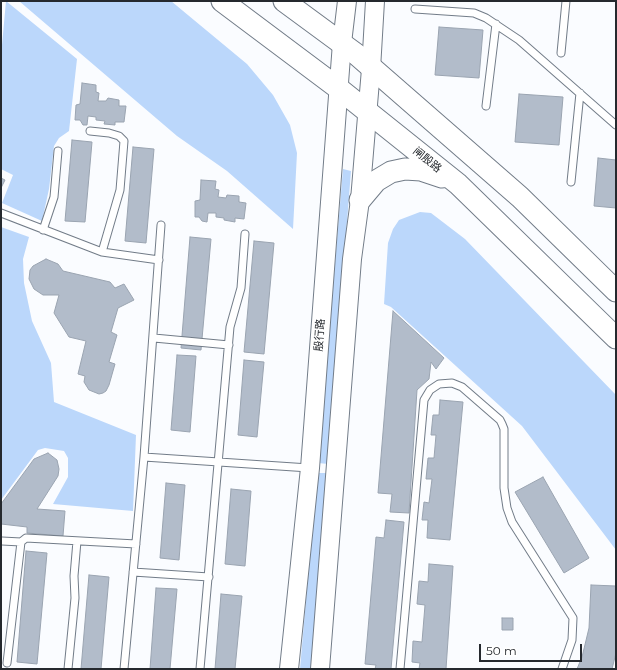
<!DOCTYPE html>
<html>
<head>
<meta charset="utf-8">
<style>
	body { margin:0 }
	#map { position:relative; width:617px; height:670px; overflow:hidden; background:#fafcff; font-family:Montserrat,sans-serif }
	canvas { display:block }
	.frame { position:absolute; inset:0; border:2px solid #25292e; pointer-events:none }
	.scale { position:absolute; left:479px; top:644px; width:103px; height:18px; box-sizing:border-box; border:2px solid #25292e; border-top:0; padding-left:5px; font-size:12px; line-height:14px; white-space:nowrap; color:#25292e; -webkit-text-stroke:3px #fff; paint-order:stroke }
</style>
</head>
<body>
<div id="map">
<canvas width="617" height="670"></canvas>
<div class="frame"></div>
<div class="scale">50 m</div>
</div>
<script>
const ctx = document.querySelector('canvas').getContext('2d');
ctx.lineJoin = 'round';
function fill(path, color) {
  ctx.fillStyle = color;
  ctx.fill(path, 'evenodd');
}
function shape(rows) {
  const path = new Path2D();
  for (const r of rows) {
    path.moveTo(r[0], r[1]);
    for (let i = 2; i < r.length; i += 2) path.lineTo(r[i], r[i + 1]);
  }
  return path;
}
function stroke(path, color, width, dash) {
  ctx.strokeStyle = color;
  ctx.lineWidth = width;
  ctx.lineCap = dash ? 'butt' : 'round';
  ctx.setLineDash(dash || []);
  ctx.stroke(path);
}
function drawText(font, color, halo, rows, align = 'center') {
  ctx.font = font + ' Montserrat,"Noto Sans SC",sans-serif';
  ctx.lineWidth = 4;
  ctx.setLineDash([]);
  ctx.textBaseline = 'middle';
  ctx.strokeStyle = halo;
  ctx.fillStyle = color;
  for (const [text, x, y, turn = 0] of rows) {
    ctx.save();
    ctx.translate(x, y);
    ctx.rotate((+turn || 0) * Math.PI / 180);
    ctx.textAlign = isNaN(turn) ? turn : align;
    if (halo) ctx.strokeText(text, 0, 0);
    ctx.fillText(text, 0, 0);
    ctx.restore();
  }
}
fill(shape([
	[6,1,77,59,69,131,59,138,54,146,49,189,42,221,2,203,13,175,1,169,1,56],
	[19,1,171,1,247,64,273,95,290,125,297,153,293,229,227,171,177,136],
	[343,169,351,171,328,464,318,463],
	[420,212,431,213,465,239,616,395,616,550,522,426,391,307,384,304,388,243,393,229,399,220],
	[1,227,29,237,23,259,24,283,32,321,51,363,54,402,136,435,133,511,53,504,68,477,68,458,64,451,45,448,38,450,1,500],
	[317,473,327,473,312,669,300,669]
]), '#bbd7fb');
const building = shape([
	[439,27,483,30,479,78,435,75,439,27],
	[82,83,96,85,96,92,99,93,98,101,106,101,108,98,119,100,119,106,126,106,124,122,115,122,115,125,104,124,105,121,96,120,96,117,88,116,87,125,83,125,80,120,75,120,76,105,80,104,82,83],
	[519,94,563,97,559,145,515,142,519,94],
	[72,140,92,142,85,222,65,221,72,140],
	[133,147,154,149,146,243,125,241,133,147],
	[598,158,616,160,616,208,594,206,598,158],
	[1,178,5,180,1,188,1,178],
	[201,180,216,181,215,189,219,190,218,197,226,198,227,195,239,196,239,202,246,203,244,219,235,218,235,222,224,220,224,218,216,217,216,213,208,213,207,222,202,221,199,217,195,217,195,201,200,200,201,180],
	[190,237,211,239,201,350,181,348,190,237],
	[254,241,274,243,264,354,244,352,254,241],
	[46,259,58,264,63,271,110,282,115,288,124,284,134,300,118,308,111,332,117,335,109,362,115,364,109,385,106,391,103,393,99,394,89,390,84,382,85,376,78,374,86,341,69,337,54,313,59,295,43,295,34,289,29,279,30,270,33,266,46,259],
	[393,311,444,358,436,369,431,362,429,379,417,390,409,513,390,512,392,494,378,493,393,311],
	[177,355,196,356,190,432,171,430,177,355],
	[244,360,264,362,257,437,238,435,244,360],
	[440,400,463,402,450,540,427,538,428,520,422,520,424,502,429,503,432,479,426,479,428,458,434,458,436,435,431,435,433,415,439,415,440,400],
	[48,453,57,460,59,469,58,476,37,509,65,511,63,536,27,533,27,527,1,524,1,504,34,459,48,453],
	[543,477,589,558,564,573,515,492,543,477],
	[166,483,185,485,179,560,160,558,166,483],
	[231,489,251,491,245,566,225,564,231,489],
	[386,520,404,522,391,669,375,669,376,665,365,664,376,537,384,538,386,520],
	[26,551,47,553,37,664,17,662,26,551],
	[429,564,453,566,446,669,419,669,420,663,412,662,413,641,422,642,425,605,417,604,419,581,428,582,429,564],
	[89,575,109,577,101,669,81,669,89,575],
	[591,585,616,586,616,653,612,669,577,669,582,657,589,628,591,585],
	[156,588,177,589,170,669,150,669,156,588],
	[221,594,242,596,235,669,215,669,221,594],
	[502,618,513,618,513,630,502,630,502,618]
]);
fill(building, '#b2bcca');
stroke(building, '#9aa4b1', 1);
const lane = shape([
	[415,9,474,13,486,18,519,40,616,125],
	[561,53,566,1],
	[486,106,496,24],
	[90,131,109,133,119,136,124,141,120,190,102,252],
	[571,182,580,93],
	[1,213,102,252,159,260],
	[43,230,54,197,58,151],
	[154,338,229,345],
	[144,457,309,468],
	[2,541,21,542],
	[133,572,209,577],
	[7,663,21,542,26,538,136,544],
	[68,669,75,598,74,576,77,541],
	[124,669,144,457,161,225],
	[200,669,230,327,241,288,245,234],
	[400,669,424,400,430,390,439,384,452,383,462,387,500,420,502,424,504,429,504,488,507,508,512,522,573,618,572,640,562,669]
]);
const secondary = shape([
	[289,669,310,468,342,43,347,1],
	[320,669,352,259,360,200,371,69,375,1]
]);
const primary = shape([
	[222,1,338,88,458,184,616,338],
	[284,1,356,54,520,197,616,291],
	[360,200,376,181,391,172,405,169,421,170,442,177]
]);
stroke(lane, '#727c88', 9);
stroke(secondary, '#727c88', 20);
stroke(primary, '#727c88', 23);
stroke(lane, '#fff', 7);
stroke(secondary, '#fff', 18);
stroke(primary, '#fff', 21);
drawText('11px', '#25292e', '#fff', [
	["闸殷路",427,160,39],
	["殷行路",320,335,-86]
]);
</script>
</body>
</html>
